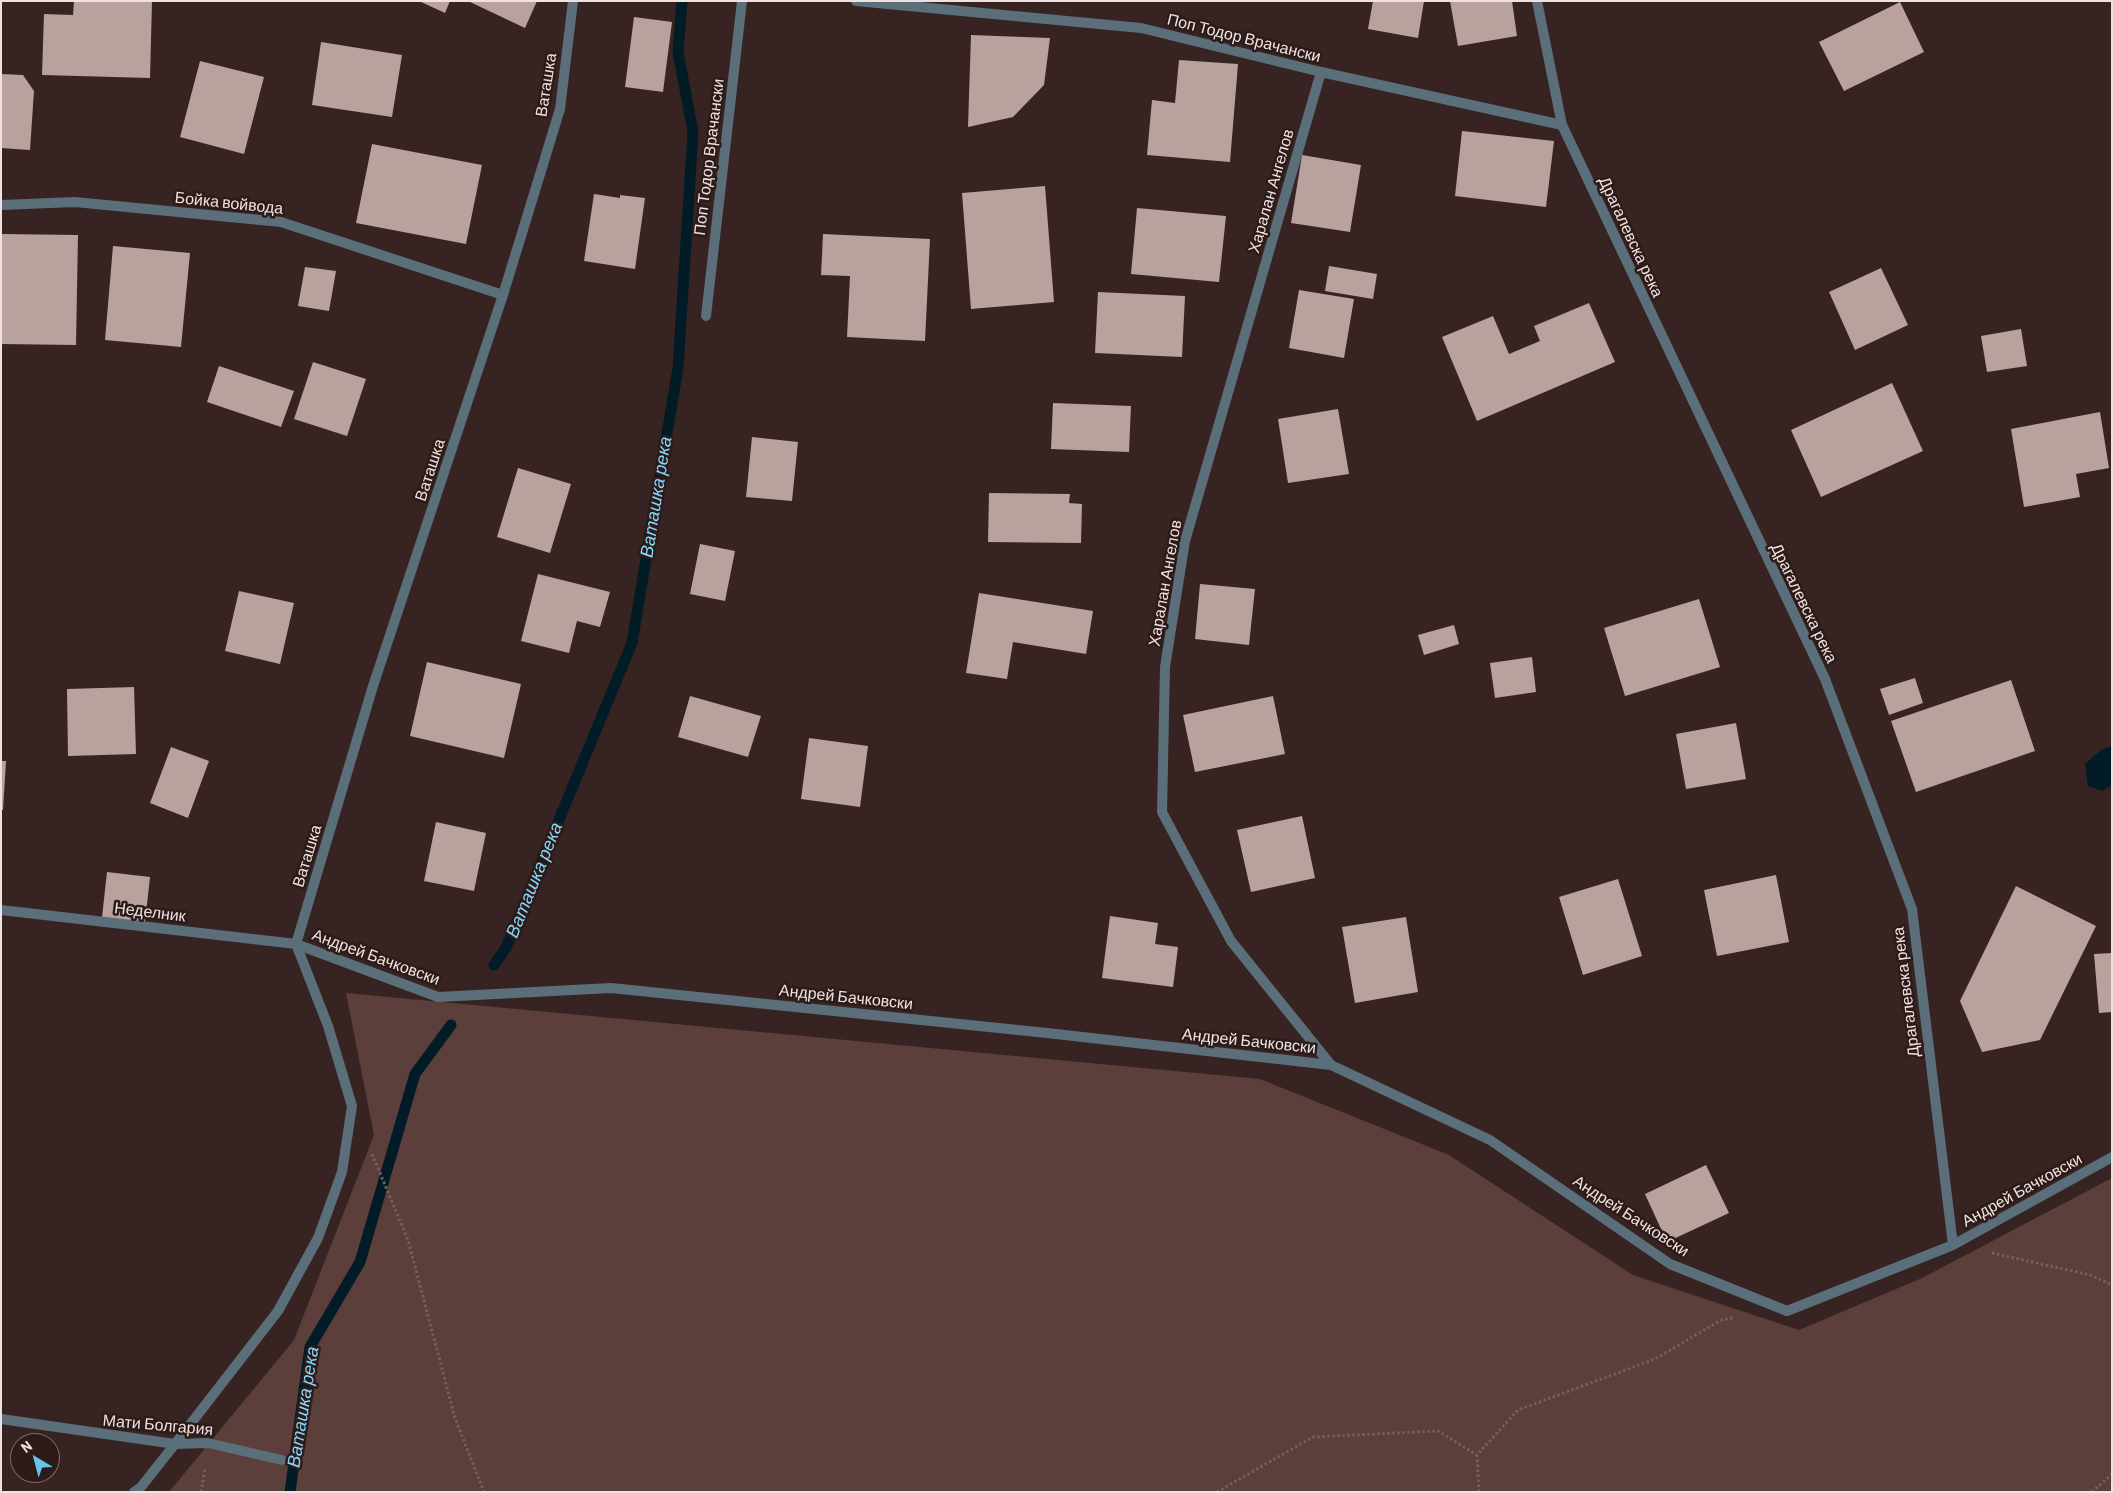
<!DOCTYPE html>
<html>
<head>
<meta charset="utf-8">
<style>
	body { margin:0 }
	#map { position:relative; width:2113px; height:1493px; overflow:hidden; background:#372422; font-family:Barlow,sans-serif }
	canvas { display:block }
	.frame { position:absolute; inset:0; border:2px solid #efe2e0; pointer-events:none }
	.north { position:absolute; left:10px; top:1433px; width:50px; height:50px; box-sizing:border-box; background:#2c1b19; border:1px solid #7a6b69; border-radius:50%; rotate:323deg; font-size:14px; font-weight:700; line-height:20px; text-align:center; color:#efe2e0 }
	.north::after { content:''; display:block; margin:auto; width:18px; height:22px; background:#64c5ee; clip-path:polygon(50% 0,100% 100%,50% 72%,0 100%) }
</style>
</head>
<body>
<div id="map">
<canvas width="2113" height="1493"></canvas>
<div class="frame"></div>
<div class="north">N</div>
</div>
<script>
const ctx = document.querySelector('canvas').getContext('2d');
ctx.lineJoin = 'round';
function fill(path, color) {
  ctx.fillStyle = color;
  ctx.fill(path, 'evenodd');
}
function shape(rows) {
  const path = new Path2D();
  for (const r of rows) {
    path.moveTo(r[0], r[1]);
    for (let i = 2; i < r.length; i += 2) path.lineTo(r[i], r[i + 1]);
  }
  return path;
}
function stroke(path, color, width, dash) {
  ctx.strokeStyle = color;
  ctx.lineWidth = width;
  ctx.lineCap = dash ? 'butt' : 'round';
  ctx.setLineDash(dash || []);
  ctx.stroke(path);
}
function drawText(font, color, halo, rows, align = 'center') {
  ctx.font = font + ' Barlow,sans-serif';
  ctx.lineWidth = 5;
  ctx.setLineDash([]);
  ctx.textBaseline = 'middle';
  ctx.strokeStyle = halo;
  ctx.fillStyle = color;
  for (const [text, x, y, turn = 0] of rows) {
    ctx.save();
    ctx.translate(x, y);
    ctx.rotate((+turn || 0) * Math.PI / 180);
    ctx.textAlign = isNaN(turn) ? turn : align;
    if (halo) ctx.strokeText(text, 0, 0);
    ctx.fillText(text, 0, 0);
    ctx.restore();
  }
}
fill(shape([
	[346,993,1260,1079,1449,1155,1633,1275,1799,1330,1922,1278,2112,1178,2112,1492,169,1492,294,1340,374,1135]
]), '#5c3e3a');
fill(shape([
	[2112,746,2112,785,2102,791,2088,786,2085,764,2101,750]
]), '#021c27');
stroke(shape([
	[494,965,506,948,632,643,678,368,693,132,678,52,682,1],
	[290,1492,310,1347,360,1262,415,1074,451,1025]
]), '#021c27', 11);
fill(shape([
	[74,1,152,1,150,78,42,75,44,14,73,15],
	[419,1,450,1,445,13],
	[468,1,537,1,525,28],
	[1373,1,1424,1,1418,38,1368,29],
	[1450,1,1512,1,1517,36,1458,46],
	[1900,2,1924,52,1844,91,1819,42],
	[634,17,672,22,663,92,625,87],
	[971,35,1050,38,1044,85,1013,117,968,127],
	[321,42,402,55,392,117,312,105],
	[1179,60,1238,64,1230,162,1147,155,1152,100,1175,103],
	[200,61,264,77,244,154,180,137],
	[1,74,23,75,34,91,30,150,1,148],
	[1462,131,1554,141,1546,207,1455,196],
	[372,144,482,165,466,244,356,223],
	[1302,155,1361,165,1350,232,1291,223],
	[1045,186,1054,302,971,309,962,193],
	[594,194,620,198,620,195,645,198,635,269,584,261],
	[1137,208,1226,216,1219,282,1131,274],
	[1,234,78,235,76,345,1,344],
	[823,234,930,239,925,341,847,337,850,276,821,275],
	[113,246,190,253,181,347,105,340],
	[1329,266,1377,274,1373,299,1325,291],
	[305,267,336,271,329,311,298,306],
	[1881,268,1908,325,1855,350,1829,292],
	[1299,290,1354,299,1344,358,1289,348],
	[1098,292,1185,296,1182,357,1095,353],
	[1589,303,1615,362,1477,421,1442,337,1493,316,1509,354,1540,341,1534,326],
	[2021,329,2027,366,1987,372,1981,336],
	[313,362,366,379,347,436,294,419],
	[219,366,294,391,281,427,207,402],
	[1892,383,1923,451,1821,497,1791,430],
	[1053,403,1131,406,1129,452,1051,449],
	[1338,409,1349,474,1288,483,1278,419],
	[2100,412,2109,468,2076,474,2080,497,2024,507,2011,429],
	[752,437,798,442,792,501,746,497],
	[518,468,571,484,550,553,497,537],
	[989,493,1070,494,1069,503,1082,504,1081,543,988,542],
	[700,544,735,551,725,601,690,594],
	[538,574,610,592,600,627,577,621,569,653,521,641],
	[1200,584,1255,589,1249,645,1195,639],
	[239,591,294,603,280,664,225,651],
	[979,593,1093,611,1086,654,1013,642,1007,679,966,673],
	[1699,599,1720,667,1625,696,1604,628],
	[1454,625,1459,644,1424,655,1418,635],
	[1532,657,1536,692,1495,698,1490,663],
	[427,662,521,684,504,758,410,736],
	[1915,678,1923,703,1889,715,1880,689],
	[2011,680,2035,751,1916,792,1891,721],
	[134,687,136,754,68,756,67,689],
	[690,696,761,716,748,757,678,737],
	[1273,696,1285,754,1195,772,1183,715],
	[1736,723,1746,779,1686,789,1676,734],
	[809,738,868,746,860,807,801,799],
	[171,747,209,761,188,818,150,803],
	[1,761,6,761,3,810,1,810],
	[1302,816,1315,878,1251,892,1237,830],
	[436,822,486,833,474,891,424,881],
	[107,872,150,877,145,922,102,917],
	[1776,875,1789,942,1717,956,1704,890],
	[1618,879,1642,956,1583,975,1559,897],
	[2016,886,2096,926,2040,1040,1982,1052,1960,1001],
	[1110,916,1158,923,1155,944,1178,947,1173,987,1102,978],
	[1406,917,1418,992,1355,1003,1342,927],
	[2112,953,2112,1012,2099,1013,2094,954],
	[1706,1165,1729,1213,1667,1242,1645,1194]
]), '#b9a19d');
stroke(shape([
	[372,1154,408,1240,455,1418,484,1492],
	[1992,1253,2090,1275,2112,1285],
	[201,1492,205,1468],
	[1217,1492,1313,1437,1438,1431,1477,1455],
	[1479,1492,1477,1455,1518,1410,1655,1359,1721,1320,1733,1318],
	[2092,1492,2112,1474]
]), '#71605e', 3, [2.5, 2.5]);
stroke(shape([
	[856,1,1141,28,1321,72,1562,125],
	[1537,1,1562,125,1825,679,1912,909,1953,1245],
	[1321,72,1185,541,1165,667,1162,812,1231,941,1331,1065],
	[1,205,75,202,281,222,503,295],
	[706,316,742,1],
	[1,910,296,944,438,997,611,988,1047,1033,1331,1065,1490,1140,1670,1264,1787,1311,1953,1245,2112,1157],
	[296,944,373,686,503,295,560,109,573,1],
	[1,1419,175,1444,208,1443,282,1460],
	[134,1492,141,1487,175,1444,278,1311,318,1238,342,1172,352,1106,328,1026,296,944]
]), '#5a6f79', 10);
drawText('16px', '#efe2e0', '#2c1b19', [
	["Поп Тодор Врачански",1244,38,14],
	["Ваташка",546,85,-81],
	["Поп Тодор Врачански",709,157,-83],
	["Харалан Ангелов",1271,191,-74],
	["Бойка войвода",229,203,6],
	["Драгалевска река",1631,237,65],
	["Ваташка",430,470,-72],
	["Харалан Ангелов",1165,583,-80],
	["Драгалевска река",1804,603,64],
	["Ваташка",307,856,-73],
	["Неделник",150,912,7],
	["Андрей Бачковски",376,957,20],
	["Драгалевска река",1906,992,-97],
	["Андрей Бачковски",846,997,6],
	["Андрей Бачковски",1249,1041,6],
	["Андрей Бачковски",2022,1190,-29],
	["Андрей Бачковски",1631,1216,33],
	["Мати Болгария",158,1425,5]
]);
drawText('italic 18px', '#85d8fd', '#2c1b19', [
	["Ваташка река",656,497,-81],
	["Ваташка река",534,880,-68],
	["Ваташка река",303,1407,-81]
]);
</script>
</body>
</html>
